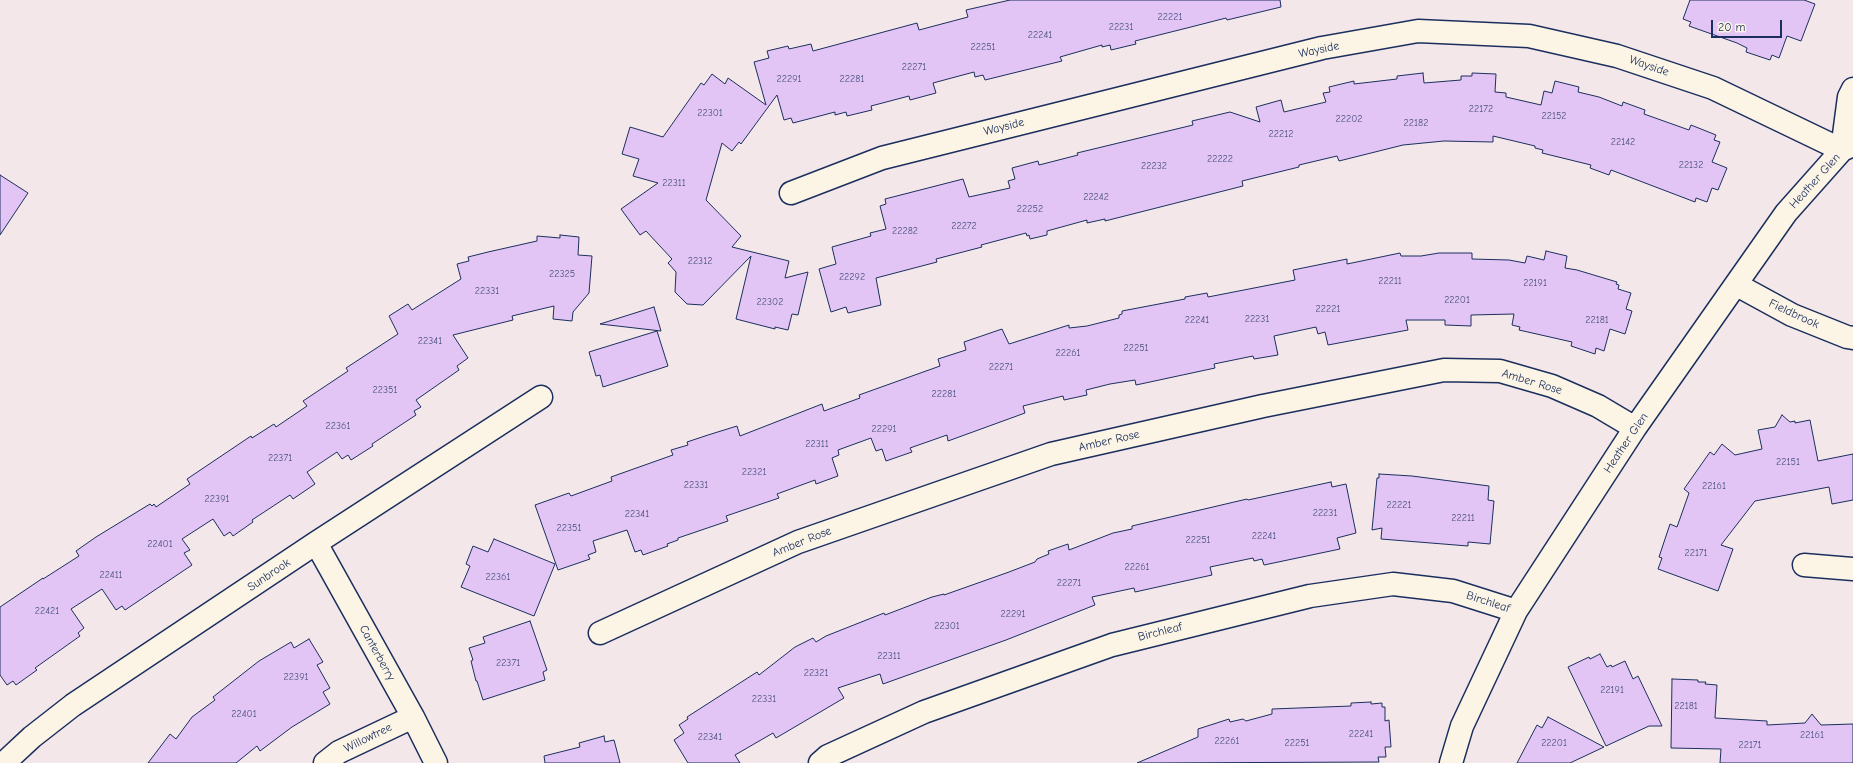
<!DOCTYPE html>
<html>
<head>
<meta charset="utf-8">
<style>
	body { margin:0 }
	#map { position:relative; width:1853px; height:763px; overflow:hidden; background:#f4e7ea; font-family:"Comic Neue",sans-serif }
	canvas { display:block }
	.scale { position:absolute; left:1711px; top:20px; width:71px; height:18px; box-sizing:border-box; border:2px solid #1b2f5e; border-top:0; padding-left:5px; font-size:12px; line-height:14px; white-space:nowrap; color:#1b2f5e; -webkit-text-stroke:3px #fcf5e5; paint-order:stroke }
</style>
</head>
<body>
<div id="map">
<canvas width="1853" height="763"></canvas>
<div class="scale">20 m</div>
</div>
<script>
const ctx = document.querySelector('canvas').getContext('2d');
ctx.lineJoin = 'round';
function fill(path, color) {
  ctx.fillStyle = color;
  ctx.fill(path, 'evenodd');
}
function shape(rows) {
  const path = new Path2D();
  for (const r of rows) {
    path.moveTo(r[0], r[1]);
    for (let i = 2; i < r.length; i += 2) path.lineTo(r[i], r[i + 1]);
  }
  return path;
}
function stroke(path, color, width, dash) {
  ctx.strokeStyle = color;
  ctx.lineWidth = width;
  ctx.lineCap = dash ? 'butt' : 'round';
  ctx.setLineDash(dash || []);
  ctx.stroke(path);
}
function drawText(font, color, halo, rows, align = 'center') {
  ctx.font = font + ' "Comic Neue",sans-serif';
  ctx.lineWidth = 3;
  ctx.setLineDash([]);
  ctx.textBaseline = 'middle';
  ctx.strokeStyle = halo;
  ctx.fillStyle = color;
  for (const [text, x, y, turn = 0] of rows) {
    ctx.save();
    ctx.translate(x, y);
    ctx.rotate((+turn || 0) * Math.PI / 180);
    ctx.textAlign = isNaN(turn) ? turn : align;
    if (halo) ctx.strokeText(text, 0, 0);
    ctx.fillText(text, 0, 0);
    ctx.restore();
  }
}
const building = shape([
	[1010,0,1280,0,1281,7,1227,20,1226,18,1187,28,1135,41,1136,44,1111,50,1110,45,1102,47,1102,45,1060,57,1062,61,985,80,983,75,975,77,974,72,933,83,936,93,910,100,909,96,871,106,872,110,847,116,846,112,835,115,835,112,793,123,791,118,784,120,777,95,741,144,739,142,732,151,722,143,706,200,741,236,732,247,789,261,785,278,808,272,798,315,792,314,788,330,775,327,775,329,736,319,751,256,703,305,687,304,675,292,676,272,668,263,672,259,646,231,640,235,621,209,658,183,633,176,639,159,622,154,630,127,663,137,701,83,704,85,712,74,725,84,728,78,766,105,754,62,769,58,767,51,788,46,789,49,811,44,813,51,917,23,919,30,968,17,966,10,1010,0],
	[1690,0,1804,0,1815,4,1801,41,1787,36,1779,58,1772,55,1770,60,1746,52,1747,48,1737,43,1689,26,1691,22,1683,19,1690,0],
	[1423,73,1424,83,1461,80,1461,76,1472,76,1472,73,1496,74,1495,92,1506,93,1506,97,1541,105,1544,91,1552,93,1555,81,1579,87,1578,92,1599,97,1622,106,1623,102,1645,110,1644,114,1689,130,1691,125,1716,135,1714,140,1720,142,1712,162,1727,168,1718,190,1712,188,1707,202,1696,198,1695,202,1611,170,1609,175,1590,168,1591,165,1542,153,1543,150,1535,148,1535,146,1493,136,1493,142,1444,141,1403,145,1339,161,1337,156,1299,165,1299,167,1242,181,1243,186,1105,221,1105,219,1087,223,1087,220,1047,231,1047,235,1030,239,1029,235,1027,236,1026,233,981,245,982,247,936,259,937,262,876,278,881,305,848,313,846,307,831,312,819,269,836,264,832,247,871,236,870,233,886,229,880,206,886,204,885,199,963,179,969,197,1010,188,1008,181,1015,179,1012,168,1038,161,1039,165,1078,155,1077,153,1193,125,1192,121,1230,112,1260,122,1256,107,1281,100,1284,112,1326,102,1323,93,1330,92,1329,87,1354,81,1354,84,1397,79,1397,76,1423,73],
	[0,175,28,193,0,235,0,175],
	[560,235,579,237,578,255,592,256,589,293,573,312,572,321,553,319,554,306,512,316,513,320,453,335,468,358,457,366,459,370,416,400,421,407,414,411,416,415,372,444,373,446,351,460,348,455,342,459,337,452,307,472,315,484,293,499,290,495,252,520,253,522,233,536,230,532,224,536,213,519,182,539,190,550,184,553,192,565,125,610,122,606,116,610,102,589,71,609,84,628,78,633,80,636,35,668,37,670,16,685,13,681,7,685,0,675,0,607,43,578,43,579,79,556,76,551,96,537,150,504,152,506,154,504,156,507,190,484,187,479,251,436,252,438,274,424,276,427,307,406,303,401,348,371,346,368,398,334,389,316,408,304,412,310,461,279,457,264,469,261,468,257,488,252,537,241,537,236,560,238,560,235],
	[1546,251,1567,256,1565,268,1577,270,1617,282,1616,284,1619,285,1618,289,1631,293,1626,309,1632,311,1625,334,1610,329,1604,351,1596,348,1595,354,1571,346,1572,342,1519,330,1520,327,1512,325,1514,314,1471,315,1471,326,1445,325,1445,320,1406,320,1408,330,1328,345,1325,332,1318,334,1316,327,1274,336,1278,355,1254,359,1253,356,1214,364,1215,368,1136,385,1135,380,1110,384,1086,390,1087,395,1064,400,1063,396,1023,406,1025,413,948,441,947,435,910,448,912,452,886,461,882,449,876,451,871,438,838,450,839,455,832,458,838,476,816,484,815,480,777,494,779,498,726,516,728,521,678,538,678,540,667,544,668,546,643,555,641,550,635,552,627,530,593,541,596,552,588,555,590,559,558,570,535,505,569,493,571,496,612,481,611,477,673,455,671,450,688,445,687,442,708,435,737,426,740,436,822,404,824,411,860,398,859,395,940,366,938,359,966,350,964,342,1002,329,1009,344,1069,325,1069,328,1087,326,1119,318,1119,315,1122,314,1122,311,1185,299,1185,297,1207,293,1208,297,1295,280,1293,270,1347,259,1347,264,1400,253,1401,256,1421,256,1439,253,1472,253,1472,259,1509,260,1525,263,1527,256,1544,260,1546,251],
	[654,307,661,331,600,324,654,307],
	[657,331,668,366,603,387,600,375,596,376,589,352,657,331],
	[1782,415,1790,422,1795,421,1795,423,1810,420,1818,461,1853,454,1853,500,1832,504,1829,487,1755,501,1721,545,1733,549,1718,591,1658,569,1662,558,1659,557,1670,524,1677,527,1689,493,1684,489,1710,452,1714,455,1722,444,1735,455,1762,449,1758,430,1775,427,1782,415],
	[1379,474,1412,476,1489,486,1488,500,1494,501,1490,544,1468,542,1468,546,1381,539,1382,528,1372,530,1377,478,1379,478,1379,474],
	[1331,482,1332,487,1346,484,1356,533,1337,538,1340,549,1264,565,1262,559,1254,561,1253,558,1210,567,1212,575,1135,592,1134,588,1092,597,1095,605,1006,640,883,684,880,674,838,688,844,698,776,738,773,733,735,755,740,763,688,763,674,740,684,733,679,725,688,719,687,717,757,672,759,675,795,647,813,638,816,642,826,636,884,613,885,615,932,597,944,594,944,595,1009,572,1035,562,1037,559,1049,554,1048,551,1068,544,1069,550,1113,533,1132,529,1132,526,1247,499,1248,500,1331,482],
	[494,539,555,564,534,616,461,587,470,566,466,564,473,546,488,552,494,539],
	[530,621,547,670,543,672,545,680,483,700,477,681,476,681,471,661,473,660,469,648,485,643,483,637,530,621],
	[309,639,323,662,317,665,330,688,323,692,330,704,292,727,260,751,257,746,236,763,148,763,170,734,176,739,192,717,215,700,213,697,259,661,291,642,294,648,309,639],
	[1600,654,1607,667,1611,665,1612,667,1625,661,1633,679,1638,676,1662,726,1649,726,1606,746,1568,667,1589,657,1590,659,1600,654],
	[1672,679,1698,680,1698,682,1706,682,1705,684,1717,685,1715,718,1767,721,1767,725,1805,723,1812,714,1821,725,1853,724,1853,763,1720,763,1721,749,1671,748,1672,679],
	[1371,702,1371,704,1382,703,1382,707,1385,707,1385,721,1389,720,1391,747,1385,747,1386,757,1378,757,1379,762,1137,763,1198,737,1198,729,1229,719,1230,722,1243,719,1246,721,1272,714,1272,709,1351,706,1351,703,1371,702],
	[1548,717,1604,747,1570,763,1517,763,1537,725,1542,728,1548,717],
	[604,736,605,742,614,740,620,763,545,763,544,756,580,747,579,743,604,736]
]);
fill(building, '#e2c5f4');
stroke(building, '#1b2f5e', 1);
const minor = shape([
	[1842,150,1849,97,1853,89],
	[791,193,882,158,1322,48,1418,31,1529,36,1617,56,1713,88,1842,150],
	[1737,285,1792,315,1847,337,1853,338],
	[316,543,413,717,436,763],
	[1804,565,1853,569],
	[600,633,798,542,1051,454,1263,406,1444,370,1500,371,1552,386,1598,406,1635,428],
	[4,763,32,737,73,705,316,543,541,397],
	[325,763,339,752,413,717],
	[820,763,828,756,924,712,1112,645,1310,596,1393,584,1453,591,1516,611],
	[1451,763,1462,726,1516,611,1635,428,1786,213,1842,150,1853,145]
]);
stroke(minor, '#1b2f5e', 25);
stroke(minor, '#fcf5e5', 22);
drawText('10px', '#4d5484', null, [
	["22221",1170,17],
	["22231",1121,27],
	["22241",1040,35],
	["22251",983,47],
	["22271",914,67],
	["22291",789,79],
	["22281",852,79],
	["22172",1481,109],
	["22301",710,113],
	["22152",1554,116],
	["22202",1349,119],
	["22182",1416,123],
	["22212",1281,134],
	["22142",1623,142],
	["22222",1220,159],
	["22132",1691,165],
	["22232",1154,166],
	["22311",674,183],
	["22242",1096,197],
	["22252",1030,209],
	["22272",964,226],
	["22282",905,231],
	["22312",700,261],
	["22325",562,274],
	["22292",852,277],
	["22211",1390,281],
	["22191",1535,283],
	["22331",487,291],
	["22201",1457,300],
	["22302",770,302],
	["22221",1328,309],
	["22231",1257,319],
	["22241",1197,320],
	["22181",1597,320],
	["22341",430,341],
	["22251",1136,348],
	["22261",1068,353],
	["22271",1001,367],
	["22351",385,390],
	["22281",944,394],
	["22361",338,426],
	["22291",884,429],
	["22311",817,444],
	["22371",280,458],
	["22151",1788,462],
	["22321",754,472],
	["22331",696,485],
	["22161",1714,486],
	["22391",217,499],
	["22221",1399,505],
	["22231",1325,513],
	["22341",637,514],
	["22211",1463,518],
	["22351",569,528],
	["22241",1264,536],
	["22251",1198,540],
	["22401",160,544],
	["22171",1696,553],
	["22261",1137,567],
	["22411",111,575],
	["22361",498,577],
	["22271",1069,583],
	["22421",47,611],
	["22291",1013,614],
	["22301",947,626],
	["22311",889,656],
	["22371",508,663],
	["22321",816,673],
	["22391",296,677],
	["22191",1612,690],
	["22331",764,699],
	["22181",1686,706],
	["22401",244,714],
	["22241",1361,734],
	["22161",1812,735],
	["22341",710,737],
	["22261",1227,741],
	["22251",1297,743],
	["22201",1554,743],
	["22171",1750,745]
]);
drawText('12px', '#1b2f5e', '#fcf5e5', [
	["Wayside",1319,50,-12],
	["Wayside",1649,66,19],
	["Wayside",1004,127,-14],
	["Heather Glen",1815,181,-48],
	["Fieldbrook",1794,314,25],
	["Amber Rose",1532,382,17],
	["Amber Rose",1109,441,-13],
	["Heather Glen",1626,443,-56],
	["Amber Rose",802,542,-22],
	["Sunbrook",269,575,-34],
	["Birchleaf",1488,602,18],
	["Birchleaf",1160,632,-14],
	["Canterberry",377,653,61],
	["Willowtree",368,738,-26]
]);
</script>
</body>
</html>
